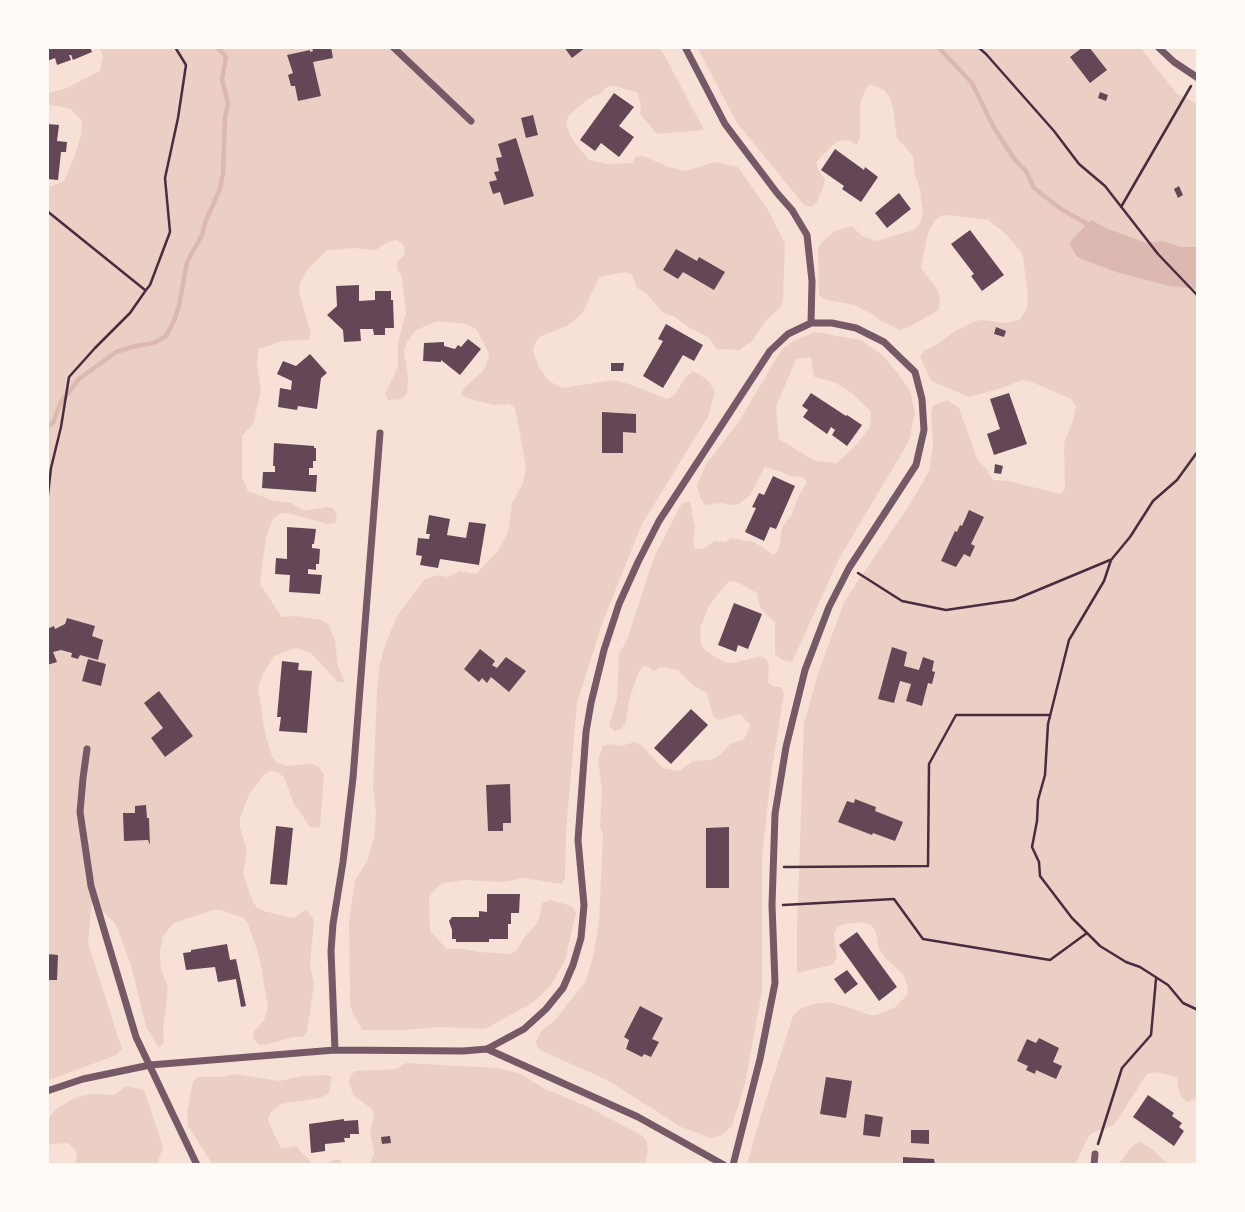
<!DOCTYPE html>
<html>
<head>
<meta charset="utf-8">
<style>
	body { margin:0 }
	#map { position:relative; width:1245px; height:1212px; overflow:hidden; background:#f7e1d7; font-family:Helvetica,sans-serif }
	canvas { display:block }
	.frame { position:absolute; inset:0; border:49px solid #fffaf5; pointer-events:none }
</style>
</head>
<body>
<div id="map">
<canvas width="1245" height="1212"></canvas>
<div class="frame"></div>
</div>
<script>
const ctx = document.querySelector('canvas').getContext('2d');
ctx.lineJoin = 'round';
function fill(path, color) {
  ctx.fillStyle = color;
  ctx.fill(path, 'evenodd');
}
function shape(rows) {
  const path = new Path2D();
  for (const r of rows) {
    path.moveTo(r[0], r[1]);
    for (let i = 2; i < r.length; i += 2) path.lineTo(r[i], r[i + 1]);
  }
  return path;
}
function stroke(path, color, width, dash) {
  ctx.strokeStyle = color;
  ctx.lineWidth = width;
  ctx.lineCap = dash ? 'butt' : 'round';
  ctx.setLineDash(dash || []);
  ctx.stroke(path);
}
fill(shape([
	[99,47,660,47,704,130,657,134,640,114,641,107,638,93,616,86,608,86,601,93,588,99,569,115,566,123,572,139,589,160,608,164,632,163,636,157,643,156,669,167,685,171,715,162,738,167,768,210,785,243,783,301,780,308,767,319,752,341,739,350,717,349,708,337,690,328,675,317,663,313,646,293,637,288,632,275,625,272,599,277,582,314,567,326,539,337,535,344,533,351,539,367,549,381,562,388,613,380,629,384,667,399,674,395,687,376,693,371,708,380,715,392,708,417,642,524,603,621,577,703,566,832,565,878,561,884,524,878,502,882,463,880,444,883,438,886,429,897,430,931,447,949,464,949,479,952,510,954,516,951,524,938,536,924,539,918,542,903,550,900,565,904,572,907,576,913,565,960,550,987,532,1003,485,1029,438,1027,405,1030,362,1030,352,1012,350,1003,349,921,355,880,367,861,374,837,376,814,373,788,377,691,379,668,385,645,397,616,425,579,439,575,447,577,460,571,476,574,498,551,508,532,512,503,523,483,526,467,515,408,509,404,493,405,467,398,461,394,465,387,484,370,489,357,488,351,476,329,466,324,437,321,416,330,406,344,404,351,408,377,407,393,402,399,388,400,385,394,398,367,398,343,406,312,402,277,397,269,397,261,403,257,405,251,403,244,396,240,388,242,376,250,352,248,326,251,308,269,300,283,299,291,311,334,308,340,282,341,259,349,257,364,261,390,257,408,253,424,242,436,242,477,248,491,274,501,291,503,304,511,327,507,334,509,337,516,335,523,328,524,287,513,279,514,273,519,267,534,260,578,261,586,282,617,297,616,321,620,328,624,335,640,338,666,345,682,338,682,311,653,296,648,274,656,263,674,258,688,265,733,272,756,277,763,287,766,312,764,319,767,324,775,320,828,310,827,294,804,284,777,277,772,270,771,264,775,249,794,240,819,240,827,247,851,243,874,253,902,257,908,264,911,287,917,294,918,306,909,314,920,310,966,314,984,307,1032,303,1037,294,1037,267,1044,259,1045,253,1038,254,1031,264,1020,268,1007,259,956,248,924,243,918,220,910,213,910,174,923,163,936,160,952,161,969,168,988,163,1029,164,1043,159,1048,146,1027,131,965,115,923,92,901,88,943,122,1049,116,1055,47,1081,47,188,64,181,76,152,81,135,82,121,71,109,47,104,47,94,67,88,100,71,103,55],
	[697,47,1140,47,1177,94,1198,104,1198,1091,1195,1099,1188,1102,1182,1098,1179,1092,1177,1077,1155,1072,1147,1074,1114,1125,1092,1133,1087,1139,1075,1165,747,1165,761,1115,793,1016,798,1010,813,1004,829,1002,854,1009,869,1015,876,1015,894,1008,907,995,908,988,903,974,886,959,878,947,876,932,871,925,861,922,845,924,837,927,834,934,837,958,832,965,797,973,797,929,804,723,818,674,844,602,912,501,929,471,933,446,931,413,933,406,947,400,959,408,976,456,979,462,985,467,993,480,1009,481,1060,494,1065,489,1064,443,1073,421,1076,406,1071,399,1064,396,1032,382,1022,380,1002,388,969,397,931,381,920,357,924,351,938,344,955,331,975,321,982,320,1004,323,1020,320,1027,307,1028,298,1023,257,1020,251,1008,236,988,220,948,215,941,216,935,220,928,233,921,268,936,288,940,296,939,310,905,329,900,330,881,321,875,316,855,305,826,300,819,295,818,248,822,242,835,231,852,226,862,236,876,241,914,230,920,223,923,214,920,189,915,174,913,156,897,138,893,108,889,96,884,90,870,84,865,90,860,105,860,137,857,145,850,141,842,140,835,143,817,161,817,168,825,180,823,188,817,202,812,207,804,205,737,123],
	[815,332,861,340,882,355,897,372,910,391,915,412,909,441,840,557,792,662,782,660,775,654,775,622,760,608,757,593,737,582,729,581,723,588,709,606,700,628,701,644,706,651,724,662,733,663,761,656,767,660,769,667,768,682,774,687,781,687,784,694,771,774,762,856,762,992,745,1083,732,1126,722,1135,711,1138,681,1127,607,1080,542,1051,537,1046,536,1041,541,1031,555,1020,586,981,593,957,599,921,603,834,600,826,602,790,598,760,603,746,611,744,621,746,635,742,642,746,663,768,679,771,693,761,711,760,720,755,730,744,744,739,751,725,740,714,719,720,713,716,707,693,692,685,678,670,661,667,654,671,645,665,639,671,629,700,626,722,622,728,615,731,609,726,617,698,619,654,627,640,654,557,682,503,690,502,695,527,693,542,695,549,702,549,715,541,725,542,731,538,754,542,774,555,779,549,782,527,791,516,799,495,807,482,802,477,789,476,782,472,765,467,750,495,739,504,730,505,721,503,705,505,701,499,697,485,706,464,738,423,782,349,795,340],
	[811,357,814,377,834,382,852,393,871,412,870,427,856,445,837,463,815,461,779,439,776,407,796,359],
	[406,1063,499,1068,521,1074,543,1088,586,1106,641,1135,646,1140,648,1150,645,1165,370,1165,374,1152,370,1132,374,1117,372,1109,353,1095,349,1082,350,1076,355,1071,397,1069],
	[235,1074,280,1081,302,1076,326,1075,332,1077,329,1093,320,1098,281,1104,270,1113,268,1120,281,1149,296,1146,312,1163,327,1164,333,1160,340,1160,343,1165,213,1165,188,1126,187,1112,193,1082,197,1077,220,1077],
	[126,1086,144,1090,163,1147,157,1165,75,1165,77,1156,74,1148,68,1143,51,1144,47,1147,47,1120,56,1109,77,1097,92,1094,114,1095],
	[1141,1142,1153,1150,1169,1165,1118,1165,1130,1149,1135,1144]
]), '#ebcfc5');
fill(shape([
	[1091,220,1106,228,1146,243,1163,241,1180,247,1198,247,1198,289,1169,286,1116,272,1077,257,1069,243]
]), '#dcb8b0');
stroke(shape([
	[938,47,972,83,994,128,1015,160,1026,171,1034,188,1061,209,1091,226],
	[47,427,53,423,61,402,79,379,116,352,136,346,154,343,166,336,174,321,179,306,187,262,202,235,206,220,220,189,223,173,225,117,228,104,222,79,226,57,217,47]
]), '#dcb8b0', 4.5);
fill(shape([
	[47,47,90,47,92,52,73,60,71,55,69,55,71,60,57,65,55,58,47,61],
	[312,47,331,47,333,58,313,62,321,96,298,101,295,86,291,86,288,75,293,73,287,55,310,50,310,52,313,51],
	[564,47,586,47,572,58],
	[1083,47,1089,47,1107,70,1090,83,1070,57],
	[1100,92,1108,95,1106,101,1098,98],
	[614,93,634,107,619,126,634,137,619,157,601,143,595,151,580,140],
	[533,115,538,135,526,138,521,118],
	[47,124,59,125,57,141,67,142,66,152,61,152,58,180,47,179],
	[516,138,534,196,504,205,500,192,493,194,489,182,497,180,494,172,499,171,496,158,502,157,498,144],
	[835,149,864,170,865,167,878,177,861,202,842,189,844,186,821,170],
	[1179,186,1183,195,1178,198,1174,189],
	[899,193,911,209,887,228,875,213],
	[970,230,1004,275,982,291,971,276,974,274,951,244],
	[676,249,697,261,699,257,725,272,714,290,683,272,678,279,663,270],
	[359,285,359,301,375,300,375,291,391,291,391,300,393,300,394,328,385,328,385,335,374,335,373,329,360,329,361,341,344,342,343,330,327,315,337,306,336,286],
	[666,324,703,345,694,361,683,355,663,388,643,376,663,341,658,339],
	[996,327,1006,331,1004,337,994,334],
	[468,339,481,349,460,375,441,360,441,362,423,361,424,343,444,342,444,346,455,349,458,345,461,347],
	[310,354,327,373,321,378,317,409,298,406,297,410,278,407,280,388,291,390,292,381,277,374,283,361,296,366],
	[611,363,624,363,623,371,611,371],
	[811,393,846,416,847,415,862,425,847,446,832,435,835,430,831,427,827,434,803,417,808,410,802,406],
	[1009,393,1027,444,994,455,987,434,1000,429,990,399],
	[602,412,636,414,636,433,623,432,623,453,602,453],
	[274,443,314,446,314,448,316,448,316,461,313,461,313,468,309,468,309,475,317,475,316,492,262,488,263,472,275,472,275,466,273,466],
	[995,464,1003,466,1001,474,994,473],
	[773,476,795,486,776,529,770,527,764,541,745,532,756,508,752,507,759,493,764,495],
	[969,510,984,517,971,544,975,546,970,557,964,554,956,567,941,561,955,531,957,532,960,525,962,526],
	[429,515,450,519,447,535,466,538,469,522,486,524,479,565,440,559,438,568,420,565,422,556,416,555,418,538,429,539,430,534,426,534],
	[287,527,316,529,314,544,312,544,312,548,320,549,319,564,316,564,316,570,308,569,308,574,322,575,320,594,289,592,290,575,275,574,276,558,287,559],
	[734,603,762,614,748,649,738,645,736,652,718,645],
	[67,618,95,626,92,636,103,640,98,660,80,655,78,659,71,657,72,653,61,650,53,652,57,662,47,665,47,629,54,626,55,629,65,624],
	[892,647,907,652,904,666,919,670,923,657,934,661,932,671,935,672,932,684,928,683,922,706,906,701,911,684,900,681,894,703,878,699],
	[480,649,495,661,492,665,497,668,506,657,526,671,509,692,491,677,487,683,482,678,479,682,464,669],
	[88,659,106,664,101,686,82,681],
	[282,661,299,663,298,670,312,671,307,733,279,731,281,717,277,717],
	[159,691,193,736,165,757,151,738,163,728,144,703],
	[691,709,708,725,671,764,654,748],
	[510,784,511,823,503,823,503,831,488,831,486,785],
	[855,799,876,807,875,811,903,822,895,841,873,833,872,835,838,822,847,801,854,803],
	[146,805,147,818,149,818,150,845,148,840,124,841,123,813,135,813,135,806],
	[276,826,293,828,287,885,270,884],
	[729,827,729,888,706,888,706,828],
	[487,894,520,894,519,913,511,913,511,924,508,924,508,939,489,939,489,942,456,942,456,939,452,939,452,930,449,921,452,917,479,917,479,911,487,912],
	[857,932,897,987,879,1001,839,945],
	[227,944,230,960,236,959,246,1006,241,1007,236,979,218,982,215,967,186,970,183,953,191,952,191,950],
	[47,954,58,955,57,980,47,980],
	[847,970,858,984,845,994,834,979],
	[640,1006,663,1018,652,1039,659,1042,651,1057,644,1054,642,1057,626,1049,629,1040,624,1037],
	[1039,1038,1059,1048,1053,1062,1062,1066,1056,1079,1036,1070,1035,1074,1026,1070,1028,1066,1017,1061,1027,1039,1036,1043],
	[826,1077,852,1081,846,1118,820,1114],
	[1148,1095,1174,1113,1172,1116,1182,1123,1179,1127,1184,1131,1174,1146,1133,1117],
	[865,1114,883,1117,880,1137,863,1135],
	[344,1119,344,1121,358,1120,359,1134,350,1134,350,1138,344,1138,345,1142,325,1144,325,1151,311,1153,309,1124],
	[911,1130,929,1130,929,1144,911,1143],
	[390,1136,391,1143,382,1144,381,1137],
	[903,1157,934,1159,935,1165,903,1165]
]), '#644757');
stroke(shape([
	[978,47,986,54,1054,131,1079,164,1105,186,1158,254,1198,296],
	[1121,207,1191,86],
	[47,211,145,290],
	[1198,451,1177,480,1153,501,1130,537,1111,560,1104,581,1069,640,1048,724,1045,775,1038,800,1037,821,1032,847,1039,862,1040,876,1072,918,1100,946,1126,962,1140,967,1168,985,1183,1003,1198,1010],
	[47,503,51,468,61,427,69,377,95,348,130,313,146,290,150,285,170,232,165,178,178,118,186,65,175,47],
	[858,573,902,601,946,610,1014,600,1110,560],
	[784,867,928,866,929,764,956,715,1050,715],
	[783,905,894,899,923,939,1050,960,1087,933],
	[1098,1144,1122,1068,1151,1035,1156,979]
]), '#4a2c40', 2.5);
stroke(shape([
	[393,47,471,121],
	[685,47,725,124,777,193,792,210,807,235,812,281,811,323],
	[1158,47,1174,62,1198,78],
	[87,749,83,778,80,812,91,886,136,1037,197,1165],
	[487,1049,638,1117,724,1165],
	[335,1050,331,951,333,924,343,862,353,778,380,433],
	[47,1091,83,1079,150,1065,335,1050,463,1051,487,1049,524,1029,546,1009,563,988,573,965,581,938,584,905,578,840,586,732,591,703,604,650,619,604,638,562,659,521,770,351,788,334,811,323,832,323,856,328,884,342,915,372,922,399,924,430,916,465,849,568,829,607,805,670,786,747,775,814,772,905,775,983,760,1059,733,1165],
	[1094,1165,1095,1154]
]), '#755966', 7);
</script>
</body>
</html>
